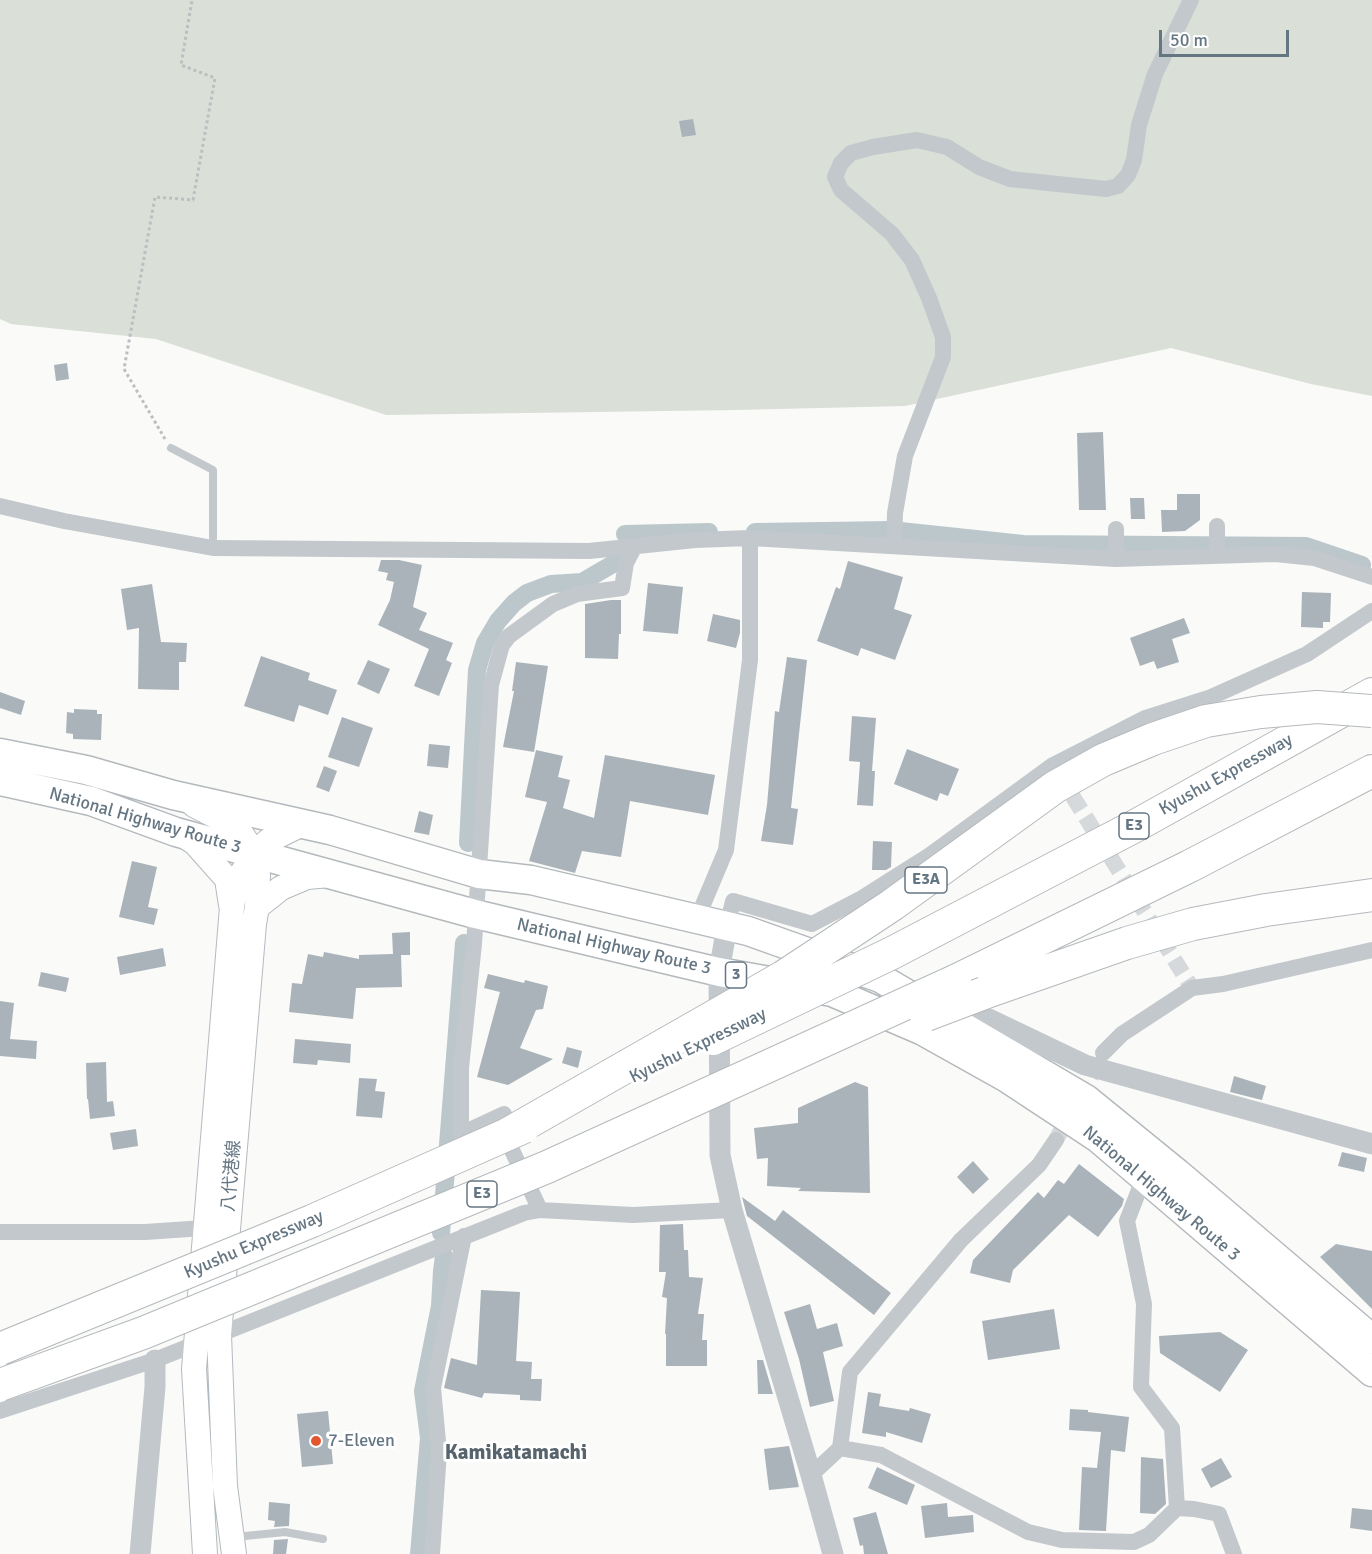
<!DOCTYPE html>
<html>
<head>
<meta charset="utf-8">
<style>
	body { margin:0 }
	#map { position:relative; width:1372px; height:1554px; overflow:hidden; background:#fafaf8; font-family:Signika,sans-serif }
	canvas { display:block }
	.scale { position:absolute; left:1159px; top:30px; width:130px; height:27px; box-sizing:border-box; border:3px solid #657683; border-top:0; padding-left:8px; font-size:18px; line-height:21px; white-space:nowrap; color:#657683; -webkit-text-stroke:4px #fff; paint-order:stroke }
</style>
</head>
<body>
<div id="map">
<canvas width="1372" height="1554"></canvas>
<div class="scale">50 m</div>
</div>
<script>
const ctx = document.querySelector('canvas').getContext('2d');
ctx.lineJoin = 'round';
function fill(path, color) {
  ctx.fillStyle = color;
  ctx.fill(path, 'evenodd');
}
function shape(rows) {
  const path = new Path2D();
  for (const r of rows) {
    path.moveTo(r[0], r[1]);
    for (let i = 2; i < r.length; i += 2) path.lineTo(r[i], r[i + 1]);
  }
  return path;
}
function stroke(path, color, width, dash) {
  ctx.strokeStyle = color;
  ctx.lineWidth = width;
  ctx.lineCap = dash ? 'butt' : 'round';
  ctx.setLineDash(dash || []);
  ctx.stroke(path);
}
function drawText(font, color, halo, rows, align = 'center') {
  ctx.font = font + ' Signika,"Noto Sans JP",sans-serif';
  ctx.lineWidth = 6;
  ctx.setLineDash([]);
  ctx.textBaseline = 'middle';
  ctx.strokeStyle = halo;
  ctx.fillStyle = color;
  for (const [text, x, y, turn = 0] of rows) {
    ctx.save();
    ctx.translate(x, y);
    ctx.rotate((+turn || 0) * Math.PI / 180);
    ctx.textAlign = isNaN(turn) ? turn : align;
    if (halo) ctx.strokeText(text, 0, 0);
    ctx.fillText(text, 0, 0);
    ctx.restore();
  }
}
fill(shape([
	[0,0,1372,0,1372,396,1311,384,1171,348,905,406,735,410,386,415,156,339,11,324,0,319]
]), '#dadfd7');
stroke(shape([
	[755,532,891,530,1023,544,1306,546,1362,565],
	[625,534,709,532],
	[468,843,477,670,485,643,498,621,514,603,527,593,551,584,582,582,618,561],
	[441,1233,464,943],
	[419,1554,429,1438,423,1391,440,1306,442,1271,444,1256]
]), '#bbc7cb', 18);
fill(shape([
	[693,119,696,135,682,137,679,121],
	[67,363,69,379,56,381,54,365],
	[1103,432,1106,510,1079,510,1077,433],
	[1177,494,1200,494,1200,520,1185,531,1162,532,1161,510,1177,510],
	[1130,498,1144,498,1145,519,1131,519],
	[381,560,399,560,422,565,413,607,427,613,419,630,453,643,446,660,452,663,439,696,414,686,429,649,378,625,390,600,394,582,386,580,388,573,378,571],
	[848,561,903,577,894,609,912,615,895,660,861,648,858,656,817,641,836,587,840,589],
	[648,583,683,587,678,634,643,631],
	[152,584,161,642,187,643,186,662,179,662,179,690,138,689,139,628,127,630,121,589],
	[1302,592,1331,593,1330,622,1323,622,1323,628,1301,627],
	[611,600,621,600,621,634,619,634,618,659,585,658,585,604],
	[713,614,740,620,740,633,736,648,707,641],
	[1184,618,1190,633,1172,639,1179,662,1157,669,1154,661,1140,666,1130,638],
	[261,656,310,673,308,680,337,690,328,715,299,705,294,722,244,706],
	[787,657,807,660,791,808,798,809,793,845,761,841,767,805,775,711,779,712],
	[368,660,390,669,379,694,357,684],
	[516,662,548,666,534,752,503,747,514,691,512,691],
	[0,692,25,701,21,715,0,708],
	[74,709,97,710,97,714,102,714,101,740,73,739,73,734,66,733,67,712,74,713],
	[852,716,876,718,872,771,875,771,873,806,857,805,860,762,849,761],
	[342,717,373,728,359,767,328,757],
	[429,744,450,746,448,768,427,766],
	[907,749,959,769,948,796,940,793,937,801,894,784],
	[536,750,563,756,558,777,570,780,563,808,594,818,605,755,715,775,708,815,630,801,621,857,582,851,575,873,529,861,547,802,525,797],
	[324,766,337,771,329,792,316,787],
	[419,811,433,815,429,835,414,832],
	[873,841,892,842,891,867,886,870,872,870],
	[132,861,157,867,148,907,158,909,154,925,119,917],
	[410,932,410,955,401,955,402,987,356,988,353,1019,289,1012,292,983,302,984,308,954,323,957,324,952,359,959,359,955,393,954,392,933],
	[163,948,166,966,120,975,117,957],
	[41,972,69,978,66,992,38,986],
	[488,974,524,983,525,980,548,986,543,1009,536,1010,520,1048,553,1059,508,1085,477,1077,500,992,484,988],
	[0,1001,14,1003,10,1039,37,1041,36,1059,0,1056],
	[295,1039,351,1044,350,1063,318,1060,317,1065,293,1063],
	[567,1047,582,1051,578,1068,562,1063],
	[106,1062,107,1102,113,1101,115,1116,90,1119,88,1099,87,1099,86,1063],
	[1234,1076,1266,1086,1262,1100,1230,1092],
	[359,1078,377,1079,375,1091,385,1092,382,1118,356,1116],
	[855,1082,868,1087,870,1193,798,1191,801,1188,767,1186,768,1158,757,1159,754,1128,798,1123,798,1108],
	[136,1129,138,1146,113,1150,110,1133],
	[1342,1152,1367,1158,1364,1172,1338,1166],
	[973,1161,989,1179,973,1194,957,1177],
	[1079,1164,1124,1199,1122,1206,1098,1237,1069,1215,1013,1270,1010,1283,970,1273,973,1260,1038,1192,1044,1198,1058,1180,1064,1184],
	[742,1197,775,1221,783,1210,891,1293,874,1315,747,1216],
	[683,1224,684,1250,688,1250,689,1277,703,1278,698,1314,704,1314,702,1340,707,1340,707,1366,666,1366,666,1334,665,1334,667,1298,662,1297,666,1272,659,1272,660,1225],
	[1336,1244,1372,1251,1372,1309,1320,1257],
	[481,1290,520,1292,516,1361,532,1362,531,1379,542,1379,541,1401,520,1400,520,1395,484,1393,482,1398,444,1388,451,1358,477,1365],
	[810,1304,817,1329,837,1323,843,1346,823,1352,834,1401,810,1407,799,1359,784,1312],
	[1054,1309,1060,1349,988,1360,982,1321],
	[1220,1332,1248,1350,1220,1392,1160,1353,1159,1336],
	[757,1360,763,1360,773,1394,758,1394],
	[868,1392,881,1394,879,1406,909,1411,910,1408,931,1414,922,1443,886,1432,886,1437,862,1433],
	[1070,1409,1088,1410,1088,1412,1129,1417,1125,1452,1111,1450,1106,1531,1079,1530,1082,1467,1097,1468,1101,1432,1069,1430],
	[328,1411,333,1464,302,1467,297,1414],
	[789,1446,799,1487,769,1490,764,1449],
	[1141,1457,1163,1459,1166,1504,1155,1514,1140,1513],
	[1221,1458,1232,1477,1211,1488,1201,1469],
	[877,1467,915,1485,907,1505,868,1488],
	[269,1502,290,1504,289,1526,274,1527,275,1521,268,1520],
	[947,1503,948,1517,973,1515,974,1532,925,1538,921,1506],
	[1352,1508,1372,1510,1372,1531,1350,1528],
	[876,1512,888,1554,864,1554,863,1545,860,1546,853,1518],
	[288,1539,286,1554,273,1554,274,1540]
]), '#aab3b9');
stroke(shape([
	[1060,776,1192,988],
	[1056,1140,1100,1059]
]), '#d5d9db', 16, [16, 8]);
const secondary = shape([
	[194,805,219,818,241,833,254,853,258,875,257,907,254,924,219,1335,225,1486,234,1554],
	[181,834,195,843,227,879,231,905],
	[257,907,281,888,307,877,330,875],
	[205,1554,194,1369,232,907,236,883,254,853,268,841,304,823]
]);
const trunk = shape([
	[0,753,86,770,173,795,330,830,479,874,531,880,748,931,880,978,1086,1099,1177,1173,1372,1339],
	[0,781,91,801,176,832,475,914,719,972,832,992,923,1031,1007,1078,1098,1138,1372,1372]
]);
const motorway = shape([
	[892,953,1137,825,1372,694],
	[955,981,1190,866,1372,771],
	[984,993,1127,943,1193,924,1266,910,1372,895]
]);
stroke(secondary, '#b3babf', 26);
stroke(trunk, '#b4b9bd', 31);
stroke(motorway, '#b4b9bd', 34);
stroke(shape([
	[165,439,124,369,155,197,193,200,215,78,181,65,192,0]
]), '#bbbfc2', 3, [3, 3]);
stroke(shape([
	[171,448,213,470,213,548],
	[235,1537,285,1532,323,1539]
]), '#c3c8cc', 8);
stroke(shape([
	[0,506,64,521,213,548,589,551,695,540,750,538,1116,559,1276,554,1314,558,1372,577],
	[1217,526,1217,555],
	[1116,529,1116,559],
	[894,545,895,513,905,456,943,357,943,337,929,298,912,260,892,234,841,190,835,177,841,163,851,153,873,147,917,140,947,147,979,167,1010,179,1106,189,1118,186,1128,175,1134,160,1139,125,1155,74,1191,0],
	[697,919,726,850,750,660,750,538],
	[727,926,733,901,812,924,862,898,930,855,1053,765,1145,718,1211,697,1307,654,1372,611],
	[1103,1053,1122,1034,1192,988,1223,984,1372,950],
	[1144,1177,1127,1221,1144,1304,1141,1387,1172,1428,1177,1508],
	[540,1210,510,1146,504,1114,461,1134,461,1068,474,944,491,685,502,645,509,636,553,604,577,594,622,588,626,563,635,546],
	[0,1232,145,1232,204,1228],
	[0,1411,155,1360,524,1213,540,1210,633,1215,732,1210],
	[840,1448,881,1455,1028,1532,1062,1540,1134,1542,1149,1535,1177,1508,1194,1509,1219,1514,1234,1554],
	[811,1475,840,1448,850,1372,961,1240,1039,1165,1056,1140],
	[432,1554,439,1452,433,1388,464,1236]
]), '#c3c8cc', 16);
stroke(shape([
	[727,926,719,972,720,1155,732,1210,811,1475,833,1554],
	[951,1001,1085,1065,1372,1144],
	[140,1554,155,1387,155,1360]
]), '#c3c8cc', 21);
stroke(secondary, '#fff', 24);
stroke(trunk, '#fff', 28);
stroke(motorway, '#fff', 32);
const motorwayBridge = shape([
	[926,1015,984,993],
	[713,1039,892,953],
	[506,1135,783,977,892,905,1055,787,1103,760,1153,739,1206,721,1261,712,1317,707,1372,711],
	[0,1349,312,1221,524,1127],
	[0,1385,143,1333,547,1167,955,981]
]);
stroke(motorwayBridge, '#b4b9bd', 34, []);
stroke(motorwayBridge, '#fff', 32);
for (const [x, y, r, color] of [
	[316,1441,6,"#e4572e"]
]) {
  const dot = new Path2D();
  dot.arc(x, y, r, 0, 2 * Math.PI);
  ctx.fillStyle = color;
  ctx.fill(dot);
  stroke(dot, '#fff', 2);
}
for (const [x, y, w] of [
	[1134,826,30],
	[926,880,42],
	[736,975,21],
	[482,1194,30]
]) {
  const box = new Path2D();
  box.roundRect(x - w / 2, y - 13, w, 26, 4.5);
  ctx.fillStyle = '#fff';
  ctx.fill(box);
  stroke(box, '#657683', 1.5);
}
drawText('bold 16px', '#657683', null, [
	["E3",1134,826],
	["E3A",926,880],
	["3",736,975],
	["E3",482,1194]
]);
drawText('18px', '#657683', '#fff', [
	["Kyushu Expressway",1226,775,-29],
	["National Highway Route 3",145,821,16],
	["National Highway Route 3",614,947,13],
	["Kyushu Expressway",698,1046,-26],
	["八代港線",232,1176,-85],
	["National Highway Route 3",1161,1194,40],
	["Kyushu Expressway",254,1245,-23]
]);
drawText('18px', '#657683', '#fff', [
	["7-Eleven",328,1441]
], 'left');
drawText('bold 21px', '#57646e', '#fff', [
	["Kamikatamachi",516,1453]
]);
</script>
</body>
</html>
